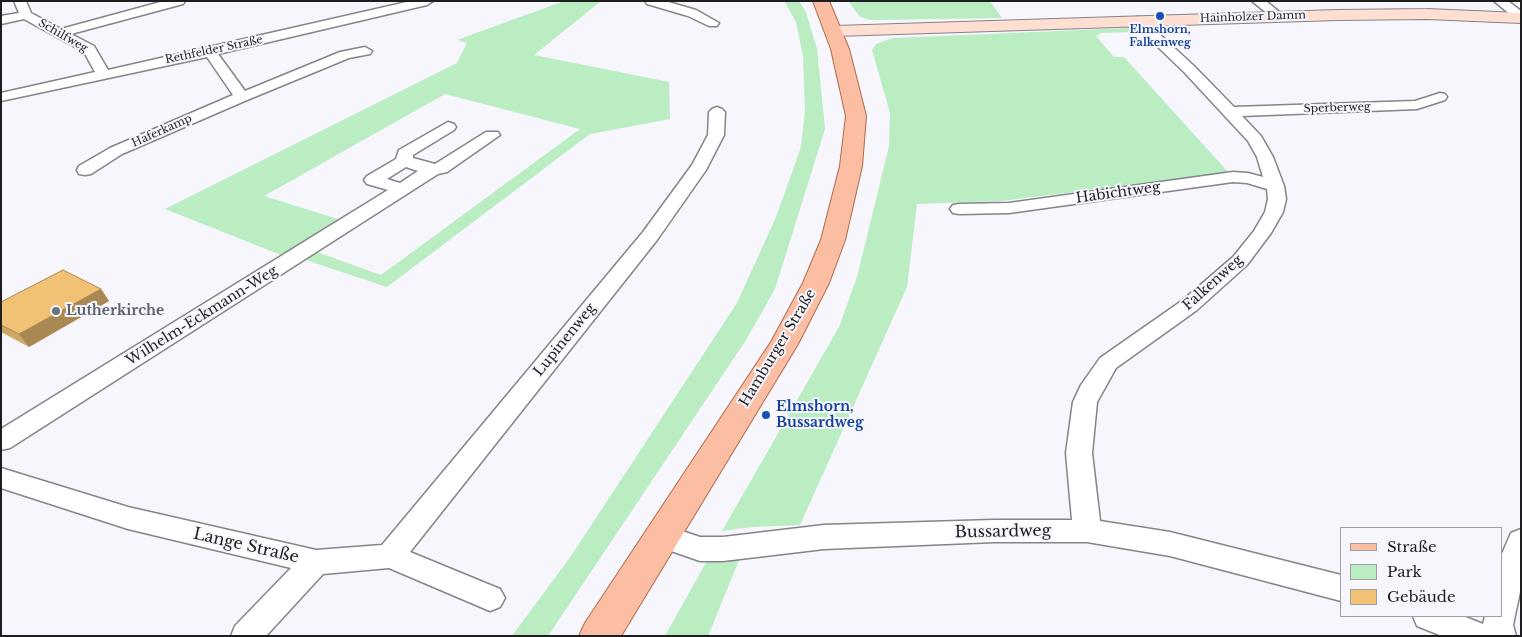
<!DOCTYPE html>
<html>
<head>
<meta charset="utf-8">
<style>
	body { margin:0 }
	#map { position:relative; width:1522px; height:637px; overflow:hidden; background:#f6f6fc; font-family:"Libre Baskerville",serif }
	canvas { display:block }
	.frame { position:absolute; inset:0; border:2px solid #1e1e20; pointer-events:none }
	.legend { position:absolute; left:1340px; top:527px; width:162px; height:90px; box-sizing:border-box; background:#f6f6fc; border:1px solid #a0a0a4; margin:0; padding:6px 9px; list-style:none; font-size:15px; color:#1e1e20 }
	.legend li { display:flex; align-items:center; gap:10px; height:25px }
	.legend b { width:25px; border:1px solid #a0a0a4 }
</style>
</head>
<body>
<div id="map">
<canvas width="1522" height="637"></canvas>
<div class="frame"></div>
<ul class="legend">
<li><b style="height:6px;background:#fcbea3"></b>Straße</li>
<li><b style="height:14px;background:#baedc2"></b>Park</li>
<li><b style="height:14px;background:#f1c276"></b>Gebäude</li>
</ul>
</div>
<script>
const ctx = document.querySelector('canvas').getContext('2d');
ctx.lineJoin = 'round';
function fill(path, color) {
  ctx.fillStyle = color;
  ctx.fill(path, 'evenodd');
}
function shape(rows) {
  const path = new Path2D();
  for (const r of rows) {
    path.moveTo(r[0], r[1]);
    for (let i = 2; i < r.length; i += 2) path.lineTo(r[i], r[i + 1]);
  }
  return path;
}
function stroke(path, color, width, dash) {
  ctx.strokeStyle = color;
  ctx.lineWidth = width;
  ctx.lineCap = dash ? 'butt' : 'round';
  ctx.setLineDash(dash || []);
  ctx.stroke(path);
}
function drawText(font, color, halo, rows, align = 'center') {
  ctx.font = font + ' "Libre Baskerville",serif';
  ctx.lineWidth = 4;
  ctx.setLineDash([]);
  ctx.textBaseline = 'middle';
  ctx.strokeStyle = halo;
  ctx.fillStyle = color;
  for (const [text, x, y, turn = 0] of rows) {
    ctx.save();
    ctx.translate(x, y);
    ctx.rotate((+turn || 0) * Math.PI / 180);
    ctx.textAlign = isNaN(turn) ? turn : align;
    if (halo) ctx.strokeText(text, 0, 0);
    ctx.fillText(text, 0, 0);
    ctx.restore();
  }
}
fill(shape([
	[564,1,601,1,534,55,669,82,670,119,590,134,387,287,306,260,317,252,381,275,580,129,445,94,264,196,344,221,286,257,165,209,457,63,467,43,457,40],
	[784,1,799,1,806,12,817,49,825,129,775,289,746,340,548,636,512,636,571,556,737,303,776,217,801,147,805,111,803,56,796,22],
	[848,1,990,1,1002,18,871,20,860,17],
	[1129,28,1134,32,1101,33,1096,36,1114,57,1124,57,1229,173,1001,201,917,204,907,287,800,525,751,527,722,531,839,327,857,277,889,146,890,113,872,50,876,44,893,38],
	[740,558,708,636,665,636,708,559]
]), '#baedc2');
const street = shape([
	[14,1,26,1,31,13,61,29,164,1,185,1,183,4,71,34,94,46,108,70,411,1,433,1,427,5,218,54,245,91,340,52,365,47,372,51,370,54,349,58,247,100,122,154,91,174,85,175,79,174,77,170,79,166,110,148,233,95,207,57,1,101,1,93,95,72,84,52,24,19,1,24,1,16,19,13,14,1],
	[645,1,665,1,696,10,719,23,717,26,709,26,688,16,647,4,645,1],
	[1252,1,1266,1,1284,16,1282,19,1274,19,1252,1],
	[1494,1,1508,1,1521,11,1521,21,1517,20,1494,1],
	[1138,17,1142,18,1194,66,1234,107,1415,101,1440,93,1445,94,1447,97,1445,100,1417,109,1242,116,1261,136,1273,157,1284,186,1286,199,1283,212,1271,233,1247,265,1197,310,1116,368,1097,402,1092,453,1100,521,1170,532,1341,575,1341,601,1170,556,1087,542,994,542,824,549,723,561,700,561,651,544,647,536,651,528,661,524,700,537,723,537,824,525,994,520,1072,520,1066,453,1073,402,1081,385,1100,358,1183,300,1233,257,1254,231,1265,212,1268,199,1267,189,1247,183,1233,182,1009,213,959,214,953,213,950,209,953,205,959,204,1009,203,1233,172,1248,173,1263,177,1257,157,1248,141,1184,72,1134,24,1132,21,1134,18,1138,17],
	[717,107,722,109,725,112,724,135,706,170,657,240,410,552,500,589,505,598,500,607,490,611,389,568,323,574,266,636,231,636,235,626,291,568,128,529,1,488,1,468,128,507,316,550,382,545,643,232,692,165,708,135,709,112,712,109,717,107],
	[448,122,454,124,456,127,454,130,413,155,413,158,435,164,486,132,498,132,500,135,447,172,438,174,10,448,1,450,1,429,388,190,367,184,364,180,367,176,396,159,399,150,448,122],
	[406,167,418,171,400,183,387,179,406,167],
	[1521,529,1521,587,1513,625,1516,636,1442,636,1417,626,1413,616,1463,616,1483,624,1485,616,1501,616,1501,556,1511,533,1521,529]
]);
const secondary = shape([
	[1427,9,1521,13,1521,23,1427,19,1337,20,835,36,829,35,827,31,829,27,835,26,1337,10,1427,9]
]);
const primary = shape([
	[813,1,829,1,849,49,866,116,862,166,845,240,829,283,798,344,621,636,579,636,585,623,771,342,803,283,821,240,840,166,846,116,831,49,813,1]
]);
stroke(street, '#848489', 3);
stroke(secondary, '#848489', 2);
stroke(primary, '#ad6a4d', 2);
fill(street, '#fff');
fill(secondary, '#fedfd1');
fill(primary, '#fcbea3');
fill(shape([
	[101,289,109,301,29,347,1,332,1,302]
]), '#cfa765');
fill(shape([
	[101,289,109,301,29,347,19,334]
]), '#a98853');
const building = shape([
	[63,270,101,289,19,334,1,325,1,302,63,270]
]);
fill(building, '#f1c276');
stroke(building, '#a98853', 1);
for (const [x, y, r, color] of [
	[1160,16,5,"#1a4fb4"],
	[56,311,5,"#6b7280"],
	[766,415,5,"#1a4fb4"]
]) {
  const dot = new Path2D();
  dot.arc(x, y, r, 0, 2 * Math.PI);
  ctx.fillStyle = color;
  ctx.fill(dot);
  stroke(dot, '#f6f6fc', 2);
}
drawText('11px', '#1e1e20', '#f6f6fc', [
	["Hainholzer Damm",1253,17,-2],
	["Schilfweg",63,36,30],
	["Rethfelder Straße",214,50,-12],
	["Sperberweg",1337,108,-2],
	["Haferkamp",162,131,-24]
]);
drawText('bold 11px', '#164399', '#f6f6fc', [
	["Elmshorn,",1160,30],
	["Falkenweg",1160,43]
]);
drawText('14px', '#1e1e20', '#f6f6fc', [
	["Habichtweg",1118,193,-8],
	["Falkenweg",1213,283,-42],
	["Wilhelm-Eckmann-Weg",202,316,-32],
	["Lupinenweg",565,340,-51],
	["Hamburger Straße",778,348,-59]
]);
drawText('bold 14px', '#5b616d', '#f6f6fc', [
	["Lutherkirche",66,311]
], 'left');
drawText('bold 14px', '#164399', '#f6f6fc', [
	["Elmshorn,",776,407],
	["Bussardweg",776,423]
], 'left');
drawText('16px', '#1e1e20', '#f6f6fc', [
	["Bussardweg",1003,532,-1],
	["Lange Straße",246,546,13]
]);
</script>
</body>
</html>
